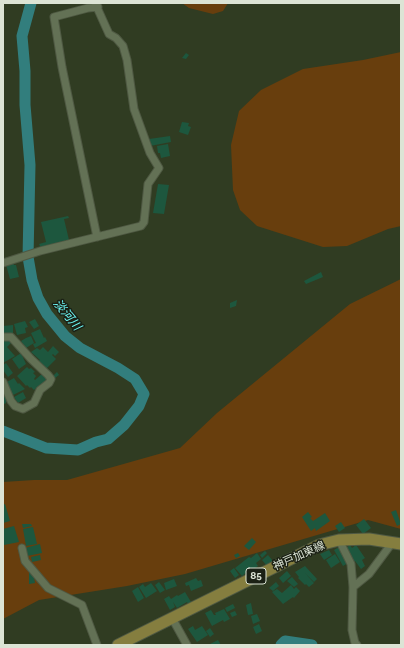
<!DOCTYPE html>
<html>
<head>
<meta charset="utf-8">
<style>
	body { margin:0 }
	#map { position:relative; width:404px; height:648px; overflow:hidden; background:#303c22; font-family:Raleway,sans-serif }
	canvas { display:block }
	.frame { position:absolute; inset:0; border:4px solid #dce4d5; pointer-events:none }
</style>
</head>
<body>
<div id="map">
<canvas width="404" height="648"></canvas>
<div class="frame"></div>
</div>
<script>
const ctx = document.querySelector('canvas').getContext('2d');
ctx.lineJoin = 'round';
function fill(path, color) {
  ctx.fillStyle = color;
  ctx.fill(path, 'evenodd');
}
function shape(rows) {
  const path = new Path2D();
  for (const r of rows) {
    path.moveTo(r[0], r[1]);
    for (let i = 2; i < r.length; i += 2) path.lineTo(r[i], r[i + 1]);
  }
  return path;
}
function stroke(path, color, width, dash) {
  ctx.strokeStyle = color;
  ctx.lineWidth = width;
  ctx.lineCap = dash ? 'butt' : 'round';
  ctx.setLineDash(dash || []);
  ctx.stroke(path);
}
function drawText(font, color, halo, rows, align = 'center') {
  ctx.font = font + ' Raleway,"Noto Sans JP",sans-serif';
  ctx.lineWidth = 3;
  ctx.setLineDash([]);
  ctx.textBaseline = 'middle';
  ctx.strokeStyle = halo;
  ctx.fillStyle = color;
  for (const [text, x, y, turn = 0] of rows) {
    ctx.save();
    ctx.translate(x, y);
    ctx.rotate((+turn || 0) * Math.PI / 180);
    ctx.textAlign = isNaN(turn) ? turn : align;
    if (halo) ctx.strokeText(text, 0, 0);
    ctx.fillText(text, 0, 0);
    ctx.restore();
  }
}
fill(shape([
	[182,3,228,3,223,11,213,14,189,8],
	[401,52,401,226,388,229,347,246,323,247,257,226,240,210,233,190,231,145,239,111,261,90,303,69,363,60],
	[401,279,401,529,368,520,185,574,127,586,39,600,3,619,3,482,34,480,67,480,180,448,217,413,350,304]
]), '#683e0d');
stroke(shape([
	[3,431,46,448,78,450,96,442,108,439,124,425,139,406,144,394,135,379,118,368,80,348,65,336,47,314,38,298,32,280,28,257,30,165,25,105,25,71,22,36,31,3],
	[281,645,285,641,312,645]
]), '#327e7d', 11);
fill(shape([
	[186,53,189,55,186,59,182,58],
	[182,122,189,123,188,126,191,127,188,135,179,132],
	[170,136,171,142,150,146,149,139],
	[168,144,170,156,161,158,160,153,158,153,157,146],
	[158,184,169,185,164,214,153,213],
	[68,216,69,218,64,219,69,240,41,248,39,244,46,242,41,222],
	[13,262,14,265,16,265,19,277,10,279,6,265],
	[321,272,323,277,306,284,304,281],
	[237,300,236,306,230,308,230,303],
	[35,319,39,326,34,329,29,322],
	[25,321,28,327,25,328,26,333,17,335,14,324],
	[13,325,13,333,3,334,3,326],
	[40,329,44,338,45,337,47,341,35,348,33,344,36,343,31,333],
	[31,336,34,343,26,348,21,341,26,338],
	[9,340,11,343,7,347,15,356,3,363,3,341],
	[53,346,59,352,55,356,53,354,52,355,56,359,46,369,38,361,40,360,31,352,37,348,40,350,43,347,48,352],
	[21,353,26,364,19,369,12,359],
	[6,363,13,373,8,377,3,370,3,365],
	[27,367,29,369,31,368,35,372,33,373,36,376,34,379,35,380,43,373,47,378,47,381,42,385,41,384,34,390,31,387,30,388,27,385,26,386,17,376],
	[57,372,59,375,55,378,53,376],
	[14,378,18,384,19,383,25,389,11,396,5,383],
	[3,390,7,401,5,404,3,403],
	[23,392,26,398,18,403,14,397],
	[5,504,10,521,3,523,3,505],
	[396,510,401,524,397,526,391,512],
	[308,512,312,517,310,518,313,521,325,513,330,521,316,531,315,528,311,531,302,517],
	[364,519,371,528,363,534,356,525],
	[341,522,345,528,339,532,335,526],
	[22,524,31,524,32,526,23,528],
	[14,526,19,542,4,545,3,529],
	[33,527,37,544,26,546,23,529],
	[252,538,256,542,249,550,244,546],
	[40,544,42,553,27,556,25,548],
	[350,545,352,548,356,545,365,558,362,560,365,566,361,569,355,561,353,562,345,549],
	[339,547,348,563,343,566,334,550],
	[329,550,332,555,324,560,320,554],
	[265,551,267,553,262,558,260,555],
	[238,553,240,556,236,558,234,555],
	[257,553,261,559,256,563,258,566,252,570,251,569,242,576,235,568,249,557,251,558],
	[335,554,340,562,331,568,326,560],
	[40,555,41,560,32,562,31,557],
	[268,555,273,561,267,566,262,560],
	[305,566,317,579,314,582,305,573,314,583,309,587,306,584,305,585,298,578,299,577,295,572],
	[234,568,239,575,235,578,230,571],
	[287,571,291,576,283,583,279,578],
	[29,572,33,572,35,583,29,584],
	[292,577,298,584,294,587,287,581],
	[196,578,198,581,201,580,203,586,191,591,189,585,186,586,185,583],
	[174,579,177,586,166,590,164,583],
	[159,582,165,590,160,593,155,585],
	[276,582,279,586,273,591,269,588],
	[151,583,157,591,146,598,139,587,143,584,145,587],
	[291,585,294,589,296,587,300,591,294,598,293,597,283,604,272,592,277,589,282,593],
	[138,587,144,598,138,602,132,591],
	[185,592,191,602,188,604,187,602,177,608,173,602,175,607,170,610,164,599,169,596,171,599,177,595,178,596],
	[251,603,253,614,248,615,246,605],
	[233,604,235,608,227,612,225,608],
	[224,609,230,619,224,622,223,620,212,626,205,613,211,610,214,615,216,615,215,613],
	[235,611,237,615,232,617,230,613],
	[257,614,260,621,253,624,251,616],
	[259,624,262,631,256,634,253,627],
	[193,626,195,630,202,626,208,635,197,642,188,629],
	[210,628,214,634,210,637,206,631],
	[218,640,221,645,208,645]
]), '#1d573e');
const minor = shape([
	[97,237,62,67,54,17,88,8,98,7],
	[3,263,40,251,141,226,144,222,148,184,159,168,150,153,134,109,127,60,123,46,116,38,109,34,95,3],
	[3,337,11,337,31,359,48,375,51,379,49,383,40,390,34,403,23,409,15,406,11,401,3,382],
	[339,540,351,564,353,587,352,630,355,643,357,645],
	[22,548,25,561,48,588,82,605,97,645],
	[353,587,369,574,392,543],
	[172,618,187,645]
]);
const primary = shape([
	[118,645,319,545,339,540,369,539,401,544]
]);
stroke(minor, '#4f5943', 9);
stroke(primary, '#4f5943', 13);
stroke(minor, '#637155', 7);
stroke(primary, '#857e3f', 11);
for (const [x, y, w] of [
	[256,576,20]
]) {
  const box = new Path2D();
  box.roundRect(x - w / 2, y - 8, w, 16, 3);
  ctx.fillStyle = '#1b2115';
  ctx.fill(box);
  stroke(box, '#dce4d5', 1);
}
drawText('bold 10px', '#dce4d5', null, [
	["85",256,576]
]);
drawText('11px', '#dce4d5', '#1b2115', [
	["神戸加東線",299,556,-24]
]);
drawText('italic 12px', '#6dfcfa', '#1b2115', [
	["淡河川",67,315,50]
]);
</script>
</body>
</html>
